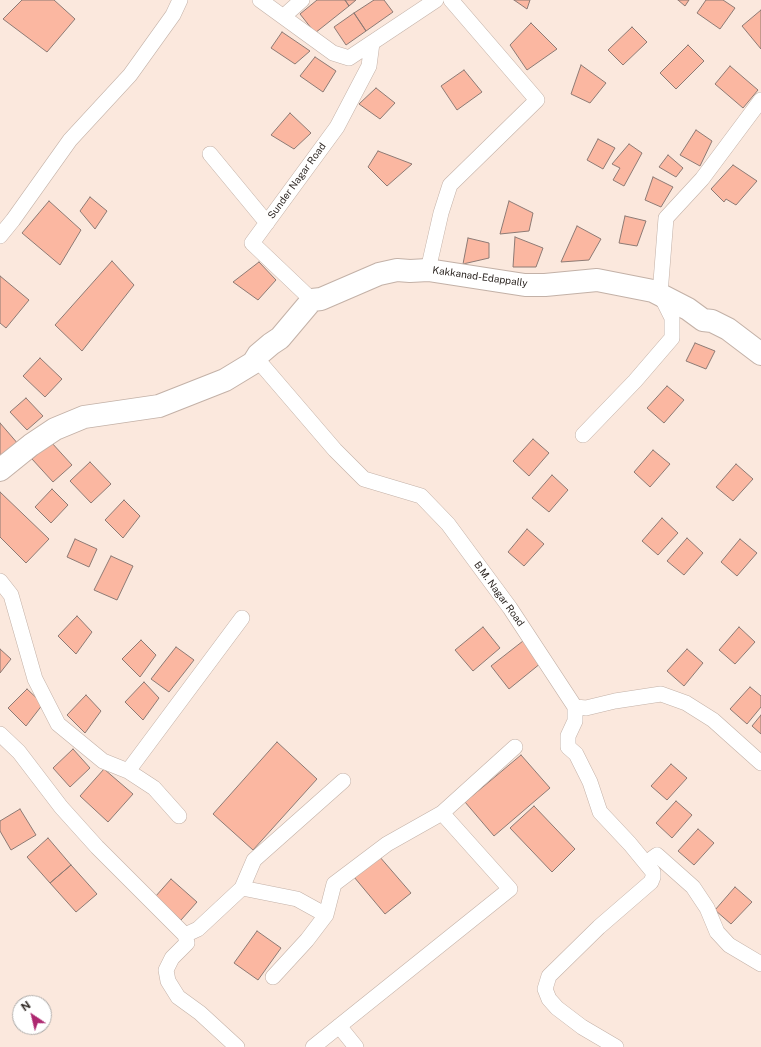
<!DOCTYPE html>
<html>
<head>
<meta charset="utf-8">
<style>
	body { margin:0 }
	#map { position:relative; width:761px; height:1047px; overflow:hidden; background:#fbe8dd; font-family:"Public Sans",sans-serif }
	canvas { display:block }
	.north { position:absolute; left:12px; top:995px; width:40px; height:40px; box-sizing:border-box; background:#fff; border:1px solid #aba9a7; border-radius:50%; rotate:325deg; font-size:11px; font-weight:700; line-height:16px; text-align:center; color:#2e2723 }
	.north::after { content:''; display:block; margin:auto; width:14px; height:18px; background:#ad2870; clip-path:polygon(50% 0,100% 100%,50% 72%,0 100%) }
</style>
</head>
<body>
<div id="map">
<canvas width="761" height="1047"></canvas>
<div class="north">N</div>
</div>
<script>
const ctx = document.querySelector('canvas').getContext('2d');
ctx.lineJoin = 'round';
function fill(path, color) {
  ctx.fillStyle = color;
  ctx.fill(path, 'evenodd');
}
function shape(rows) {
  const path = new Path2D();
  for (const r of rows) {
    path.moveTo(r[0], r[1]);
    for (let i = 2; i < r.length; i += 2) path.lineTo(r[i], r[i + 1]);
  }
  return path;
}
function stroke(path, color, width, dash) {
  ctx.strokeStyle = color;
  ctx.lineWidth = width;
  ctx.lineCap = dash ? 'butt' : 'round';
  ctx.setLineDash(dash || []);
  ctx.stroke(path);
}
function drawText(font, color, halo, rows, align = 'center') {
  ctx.font = font + ' "Public Sans",sans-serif';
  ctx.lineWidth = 4;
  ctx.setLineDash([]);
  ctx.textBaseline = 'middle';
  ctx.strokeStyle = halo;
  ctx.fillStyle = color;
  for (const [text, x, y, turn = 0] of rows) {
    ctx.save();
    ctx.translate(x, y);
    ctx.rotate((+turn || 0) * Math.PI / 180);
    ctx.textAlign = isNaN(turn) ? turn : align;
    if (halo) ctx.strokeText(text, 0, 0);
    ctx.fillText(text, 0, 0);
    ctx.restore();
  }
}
const building = shape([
	[22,0,54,0,75,19,47,52,3,19,22,0],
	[317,0,345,0,349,6,315,33,300,14,317,0],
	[345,0,356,0,349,6,345,0],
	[374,0,384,0,393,12,366,31,354,13,374,0],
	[514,0,530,0,527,9,514,0],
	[678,0,689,0,685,6,678,0],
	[706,0,723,0,735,8,720,29,697,13,706,0],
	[761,10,761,49,742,26,761,10],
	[354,13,366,31,346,45,334,27,354,13],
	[531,23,557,49,527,70,510,45,531,23],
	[632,27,647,42,623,65,608,50,632,27],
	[282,32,310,51,295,64,271,48,282,32],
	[688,45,704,61,676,89,660,73,688,45],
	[315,57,336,71,323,92,300,76,315,57],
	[581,65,606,83,590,103,571,94,581,65],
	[730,66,758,90,743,108,715,84,730,66],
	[464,70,482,92,457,110,441,86,464,70],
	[376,88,395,103,380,119,359,104,376,88],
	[290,113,311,133,294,149,271,135,290,113],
	[696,130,712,141,700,166,680,155,696,130],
	[598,139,615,148,603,169,587,160,598,139],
	[629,144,642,153,624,186,613,180,620,168,612,164,629,144],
	[378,151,412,164,387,186,368,167,378,151],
	[668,155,683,168,676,177,659,167,668,155],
	[733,165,757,181,736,205,726,199,724,202,711,189,733,165],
	[653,177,673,187,661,207,645,200,653,177],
	[90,197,107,211,95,229,80,211,90,197],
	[49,201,81,230,60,265,22,233,49,201],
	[509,201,533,213,529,231,500,234,509,201],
	[625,216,646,221,637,246,619,243,625,216],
	[577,226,601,239,589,260,561,262,577,226],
	[515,237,543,248,536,267,513,267,515,237],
	[468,238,489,243,489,258,463,264,468,238],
	[112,261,134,285,82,351,55,325,112,261],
	[259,262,276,280,258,300,233,282,259,262],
	[0,276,29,300,6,328,0,323,0,276],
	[695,343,715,351,706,369,686,361,695,343],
	[40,358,62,379,45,397,23,376,40,358],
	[667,386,684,400,664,423,647,408,667,386],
	[26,398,43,416,27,430,10,412,26,398],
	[0,423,19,445,0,458,0,423],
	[533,439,549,453,529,476,513,461,533,439],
	[51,442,72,465,53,482,32,459,51,442],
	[653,450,670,464,650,487,634,472,653,450],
	[90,462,111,484,91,503,70,481,90,462],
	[736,464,753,479,733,501,716,487,736,464],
	[552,475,568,490,549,512,532,498,552,475],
	[52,489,68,505,51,523,35,507,52,489],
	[0,492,49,539,26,563,0,537,0,492],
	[124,500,140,516,123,538,105,520,124,500],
	[662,518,678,533,658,555,642,541,662,518],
	[527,529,544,544,524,566,508,552,527,529],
	[687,538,703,553,684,575,667,561,687,538],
	[75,539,97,549,89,567,67,557,75,539],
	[740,539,757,553,737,576,721,562,740,539],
	[111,556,133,566,117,600,94,590,111,556],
	[77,616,92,632,76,654,58,636,77,616],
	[483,627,500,648,473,671,455,650,483,627],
	[739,627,755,642,735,664,719,650,739,627],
	[141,640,156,655,140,677,122,659,141,640],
	[523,641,541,663,509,689,491,666,523,641],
	[176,647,194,660,169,692,151,679,176,647],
	[0,649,11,659,0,673,0,649],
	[687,649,703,663,684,686,667,671,687,649],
	[144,682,159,698,143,720,125,702,144,682],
	[750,687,761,696,761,707,747,724,730,709,750,687],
	[27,689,43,704,26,726,8,708,27,689],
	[86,695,101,711,85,733,67,715,86,695],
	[761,715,761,734,752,726,761,715],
	[277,742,317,779,253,850,213,814,277,742],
	[73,749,90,768,70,787,53,768,73,749],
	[521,755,550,788,494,836,465,802,521,755],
	[671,764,687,778,667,800,651,786,671,764],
	[104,769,133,794,108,822,80,796,104,769],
	[676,801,692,815,672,838,656,823,676,801],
	[534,806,575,849,552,872,510,828,534,806],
	[20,809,36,835,11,850,0,831,0,821,20,809],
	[698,829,714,843,694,865,678,851,698,829],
	[48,838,71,865,50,883,27,857,48,838],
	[379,856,411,893,385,914,354,877,379,856],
	[71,865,97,894,76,912,50,883,71,865],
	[171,879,197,902,181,920,155,897,171,879],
	[735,887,752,902,731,924,715,910,735,887],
	[257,931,281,948,258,980,234,963,257,931]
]);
fill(building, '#fbb7a1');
stroke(building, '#8d7a74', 1);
const street = shape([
	[260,0,333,53,349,58,436,0],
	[284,16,302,0],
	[210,154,267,223],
	[0,236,13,220,70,140,130,75,173,15,180,0],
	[428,270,441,213,450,185,537,100,451,0],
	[312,300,252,243,337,127,369,66,372,43],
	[256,358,335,450,364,479,421,496,448,524,510,608,575,707,586,708,615,701,661,694,686,703,713,720,761,763],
	[583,435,635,381,672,338,672,318,660,294,666,218,702,179,761,100],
	[0,581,11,595,35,679,58,724,103,761,128,771,154,788,179,816],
	[575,707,575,721,568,736,568,747,576,754,590,782,600,812,630,844,653,872,653,877,651,882,599,927,549,976,545,989,549,999,557,1008,582,1027,616,1047],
	[0,734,19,752,61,807,97,847,185,935,187,943,172,958,166,970,168,981,178,997,200,1013,237,1047],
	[128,771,242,618],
	[646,863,657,855,693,887,707,908,717,932,729,945,761,964],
	[242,888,254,860,343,781],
	[185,935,198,929,242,888,297,899,326,915],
	[273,977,307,940,326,915,334,884,387,844,442,813,515,747],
	[339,1026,356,1047],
	[313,1047,510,889,442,813]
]);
const secondary = shape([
	[0,470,31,445,55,429,84,417,159,406,225,380,253,363,258,355,271,344,280,338,312,300,321,299,379,274,397,270,410,271,428,270,525,285,545,285,597,280,653,291,688,309,703,320,712,321,728,329,761,354]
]);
stroke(street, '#c3b1a7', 16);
stroke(secondary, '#c3b1a7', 24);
stroke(street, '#fff', 15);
stroke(secondary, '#fff', 22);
drawText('10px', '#2e2723', '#fff', [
	["Sunder Nagar Road",297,181,-54],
	["Kakkanad-Edappally",480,277,8],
	["B.M. Nagar Road",499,594,54]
]);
</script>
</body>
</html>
